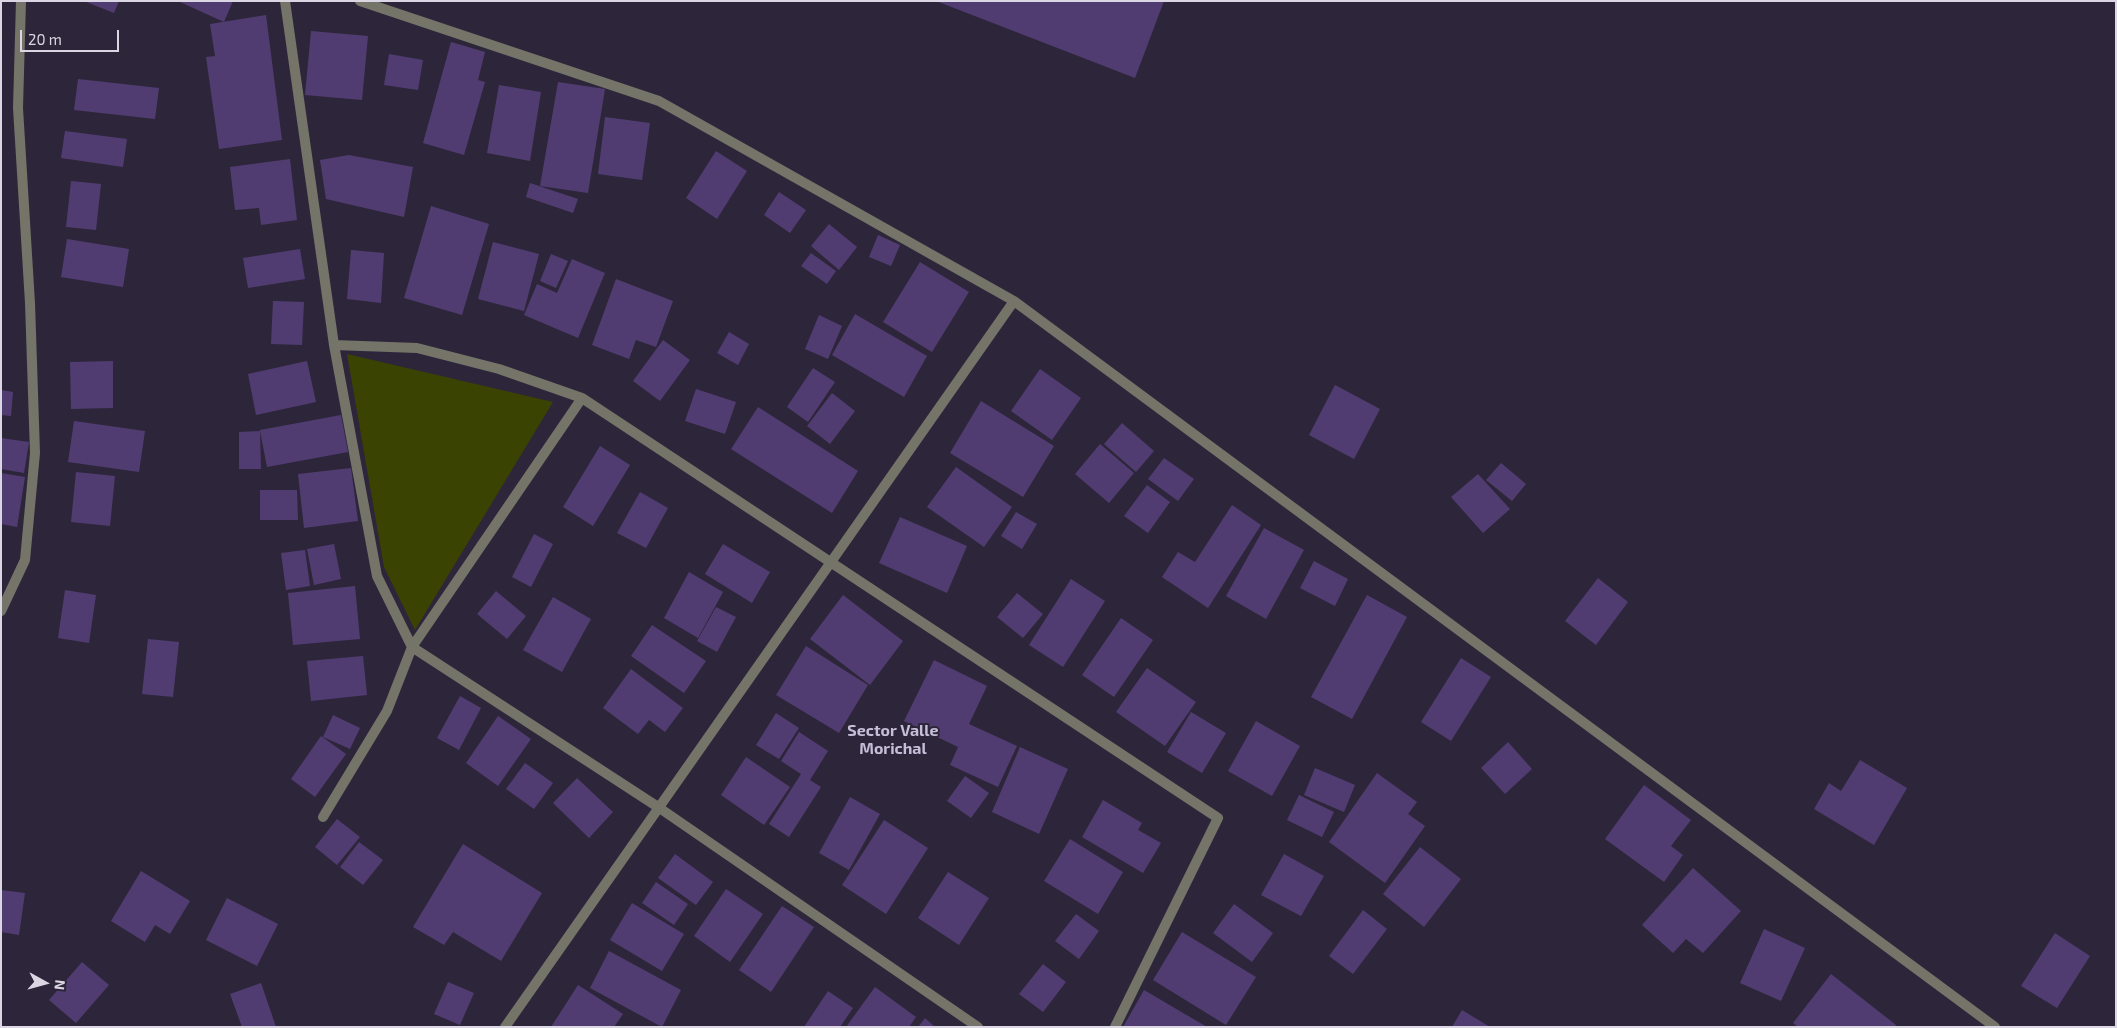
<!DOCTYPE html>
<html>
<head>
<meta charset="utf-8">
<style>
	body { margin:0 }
	#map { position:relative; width:2117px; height:1028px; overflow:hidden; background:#2d263a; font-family:"Exo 2",sans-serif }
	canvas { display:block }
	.frame { position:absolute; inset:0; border:2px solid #dad6e3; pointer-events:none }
	.north { position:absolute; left:20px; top:958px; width:50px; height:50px; -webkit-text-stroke:4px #2d263a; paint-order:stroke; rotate:97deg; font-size:14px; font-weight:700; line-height:20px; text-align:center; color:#dad6e3 }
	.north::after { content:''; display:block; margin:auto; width:18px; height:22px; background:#dad6e3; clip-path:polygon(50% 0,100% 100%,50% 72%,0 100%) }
	.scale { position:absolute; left:20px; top:30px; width:99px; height:22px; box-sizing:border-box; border:2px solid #dad6e3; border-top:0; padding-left:6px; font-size:15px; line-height:18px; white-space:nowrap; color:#dad6e3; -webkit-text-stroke:4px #2d263a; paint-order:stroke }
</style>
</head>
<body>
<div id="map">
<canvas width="2117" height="1028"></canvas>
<div class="frame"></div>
<div class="north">N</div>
<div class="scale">20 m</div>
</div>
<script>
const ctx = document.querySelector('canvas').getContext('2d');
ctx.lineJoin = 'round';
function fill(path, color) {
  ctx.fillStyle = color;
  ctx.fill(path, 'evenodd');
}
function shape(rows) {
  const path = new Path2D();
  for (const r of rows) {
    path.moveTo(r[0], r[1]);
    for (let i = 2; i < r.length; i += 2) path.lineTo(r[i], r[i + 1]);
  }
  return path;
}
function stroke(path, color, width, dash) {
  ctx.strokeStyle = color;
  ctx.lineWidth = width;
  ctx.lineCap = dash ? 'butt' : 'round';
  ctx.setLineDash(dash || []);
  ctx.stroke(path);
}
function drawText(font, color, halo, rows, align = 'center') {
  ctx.font = font + ' "Exo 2",sans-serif';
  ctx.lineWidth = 4;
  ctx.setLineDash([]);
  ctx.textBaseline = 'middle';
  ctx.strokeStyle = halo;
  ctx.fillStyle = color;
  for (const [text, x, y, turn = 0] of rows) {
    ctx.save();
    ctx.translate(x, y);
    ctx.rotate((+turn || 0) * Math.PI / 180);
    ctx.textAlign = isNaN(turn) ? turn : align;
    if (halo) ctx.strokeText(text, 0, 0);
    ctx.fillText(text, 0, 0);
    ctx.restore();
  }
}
fill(shape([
	[347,354,553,402,415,630,384,567]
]), '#3a4302');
fill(shape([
	[84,1,119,1,114,13],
	[178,1,233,1,224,22],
	[936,1,1164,1,1135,78],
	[266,15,282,140,219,149,206,57,215,56,210,24],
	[311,31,368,36,362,100,305,95],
	[451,42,485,52,478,80,485,82,464,155,423,143],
	[389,54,423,60,418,90,384,85],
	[78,79,159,88,155,119,74,110],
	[558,82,605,89,588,193,540,186],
	[499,85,541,92,530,161,487,153],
	[605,117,650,123,642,180,598,174],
	[65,131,127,139,123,167,61,158],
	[716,151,747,171,717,219,686,198],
	[349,155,413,167,404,217,326,199,320,160],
	[290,159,297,220,261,225,259,208,235,210,230,167],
	[71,181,101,184,96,230,66,227],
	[530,183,578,199,573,213,526,197],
	[779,192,806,210,790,233,764,215],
	[431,206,489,224,462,315,404,298],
	[829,224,857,247,839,270,811,246],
	[878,235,900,245,891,266,869,257],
	[67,239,129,249,123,287,61,277],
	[493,242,539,254,524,311,478,299],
	[300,249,305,279,248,288,243,258],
	[351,250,384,253,381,303,347,299],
	[811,253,836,271,827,284,801,266],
	[551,254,568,261,556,288,540,281],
	[572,259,605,273,578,338,524,315,537,284,557,293],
	[920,262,969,292,932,352,883,322],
	[616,279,673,301,656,347,636,340,629,359,592,345],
	[273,301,304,302,302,345,271,344],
	[855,314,927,356,904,397,832,355],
	[819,315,842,326,828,359,805,349],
	[729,332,749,344,738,365,717,353],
	[663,340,690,360,660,401,633,381],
	[113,361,113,408,71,409,70,362],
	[307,361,316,402,256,415,248,374],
	[813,368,835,382,808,422,787,407],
	[1040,369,1081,398,1052,440,1011,411],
	[1335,385,1380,409,1354,459,1309,435],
	[696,389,736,402,725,434,685,421],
	[1,390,13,392,11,416,1,415],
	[832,393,855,411,830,444,807,426],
	[981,401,1054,446,1023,497,950,453],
	[758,407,858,471,832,513,731,449],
	[341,415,348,452,267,467,260,431,261,469,239,469,239,432,260,431,260,430],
	[74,421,145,431,139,472,68,462],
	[1122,423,1154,451,1136,472,1104,444],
	[1,438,29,442,24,473,1,469],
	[1100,444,1134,473,1109,503,1075,474],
	[600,446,630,465,593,526,563,507],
	[1164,458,1194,479,1178,501,1148,479],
	[1501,463,1526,484,1512,501,1486,480],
	[956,467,1012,507,984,547,927,507],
	[351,468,358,521,304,528,298,474],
	[76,472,115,476,110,526,71,522],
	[1,473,25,477,17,527,1,524],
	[1478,474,1510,509,1483,533,1451,497],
	[1147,485,1170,502,1148,533,1124,516],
	[260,490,297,490,298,520,260,520],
	[640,492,668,508,646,548,617,533],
	[1232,505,1261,525,1208,608,1162,577,1178,552,1195,562],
	[1016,512,1037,524,1022,549,1001,536],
	[900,517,967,546,947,593,879,563],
	[1264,528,1304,550,1266,619,1226,596],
	[534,534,553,544,531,587,512,577],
	[334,544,341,579,314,585,307,549],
	[723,544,770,572,752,603,705,574],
	[305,550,310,586,286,590,281,553],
	[1314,561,1348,579,1335,606,1300,588],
	[689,572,723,592,698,638,664,618],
	[1598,578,1628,602,1596,645,1565,621],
	[1071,579,1105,601,1063,667,1029,645],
	[355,586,360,639,293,645,288,593],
	[65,590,96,595,89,643,58,638],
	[496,591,526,616,507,639,477,614],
	[1017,593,1043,614,1023,638,997,617],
	[843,595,903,641,870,685,810,639],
	[1367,595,1407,617,1352,719,1311,697],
	[553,597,591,619,562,672,523,650],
	[716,607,736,617,717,652,697,641],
	[1121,618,1153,640,1114,697,1082,675],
	[652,625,706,661,684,693,631,656],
	[148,639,179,642,173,697,142,694],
	[806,646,868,685,839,733,776,695],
	[363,656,367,695,311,701,307,661],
	[1461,658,1491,677,1451,741,1421,722],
	[934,660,987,686,969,724,1017,746,998,787,950,765,958,747,904,721],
	[1147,668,1196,702,1165,746,1116,712],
	[631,669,683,708,665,732,649,720,638,734,603,708],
	[460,696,481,708,459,750,437,738],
	[1191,712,1226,733,1202,773,1167,752],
	[776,713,799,728,779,759,756,745],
	[333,715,360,728,350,749,323,737],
	[498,716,531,739,498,786,466,763],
	[1256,721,1300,746,1272,796,1228,771],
	[799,732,828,751,810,780,821,787,789,837,769,824,801,774,781,761],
	[321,736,346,754,315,797,291,779],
	[1508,742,1532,769,1505,794,1481,768],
	[1020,747,1068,769,1039,834,992,812],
	[746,757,790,787,764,825,721,795],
	[1860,760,1907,788,1874,845,1814,809,1829,783,1841,791],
	[525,763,553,783,534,809,506,789],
	[1315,768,1355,785,1344,812,1304,795],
	[1377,773,1417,802,1408,814,1425,826,1385,883,1329,842],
	[965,776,989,793,971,818,947,801],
	[577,778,613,812,589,838,553,803],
	[1644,785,1691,820,1671,846,1683,855,1664,882,1605,839],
	[1299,795,1334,812,1322,837,1287,820],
	[850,797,880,814,849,870,819,853],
	[1103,800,1142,823,1138,830,1161,843,1143,873,1082,837],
	[337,819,360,837,337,865,315,847],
	[884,820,928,848,886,914,842,885],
	[1070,839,1123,872,1098,914,1044,881],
	[359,842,383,860,363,885,340,867],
	[463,844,542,893,501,961,453,932,444,945,413,927],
	[1420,847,1461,879,1424,927,1383,894],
	[675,854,713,882,696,905,658,878],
	[1284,854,1324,876,1301,916,1261,895],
	[1693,868,1741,911,1703,953,1686,939,1673,953,1642,925],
	[141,871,190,901,170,934,155,925,145,942,111,921],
	[948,872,989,898,959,945,918,918],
	[656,882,688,904,674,925,642,903],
	[726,889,763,914,730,962,694,936],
	[1,890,25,893,19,935,1,932],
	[227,898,278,924,257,966,206,940],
	[632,903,684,934,662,971,610,940],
	[1234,904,1273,933,1252,962,1213,933],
	[782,906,814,927,771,992,739,970],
	[1363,910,1387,929,1353,974,1329,956],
	[1076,914,1099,931,1079,959,1055,941],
	[1764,929,1805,948,1781,1001,1740,983],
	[1182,932,1256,977,1226,1025,1153,980],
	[2055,933,2090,956,2057,1008,2021,986],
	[609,951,681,990,662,1027,590,988],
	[82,962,109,985,76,1023,49,1000],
	[1043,964,1066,982,1043,1012,1019,994],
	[1831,974,1896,1025,1895,1027,1798,1027,1793,1023],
	[448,982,474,993,460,1025,434,1014],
	[261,983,276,1027,242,1027,230,994],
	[578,985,623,1014,614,1027,551,1027],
	[875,987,916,1017,909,1027,846,1027],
	[1144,990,1207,1027,1123,1027],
	[828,991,853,1008,840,1027,804,1027],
	[1462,1010,1490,1027,1452,1027],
	[925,1018,935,1027,918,1027]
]), '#513c71');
stroke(shape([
	[285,1,334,345,377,576,412,647,658,807,978,1027],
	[360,1,659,101,1014,301,1995,1027],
	[334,345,417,348,499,369,582,398,1218,818,1115,1027],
	[1,611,25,560,35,453,30,303,18,108,21,1],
	[323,817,387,711,412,647,582,398],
	[505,1027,1014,301]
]), '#747469', 10);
drawText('bold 16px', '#c6bdd7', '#2d263a', [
	["Sector Valle",893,731],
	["Morichal",893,749]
]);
</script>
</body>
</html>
